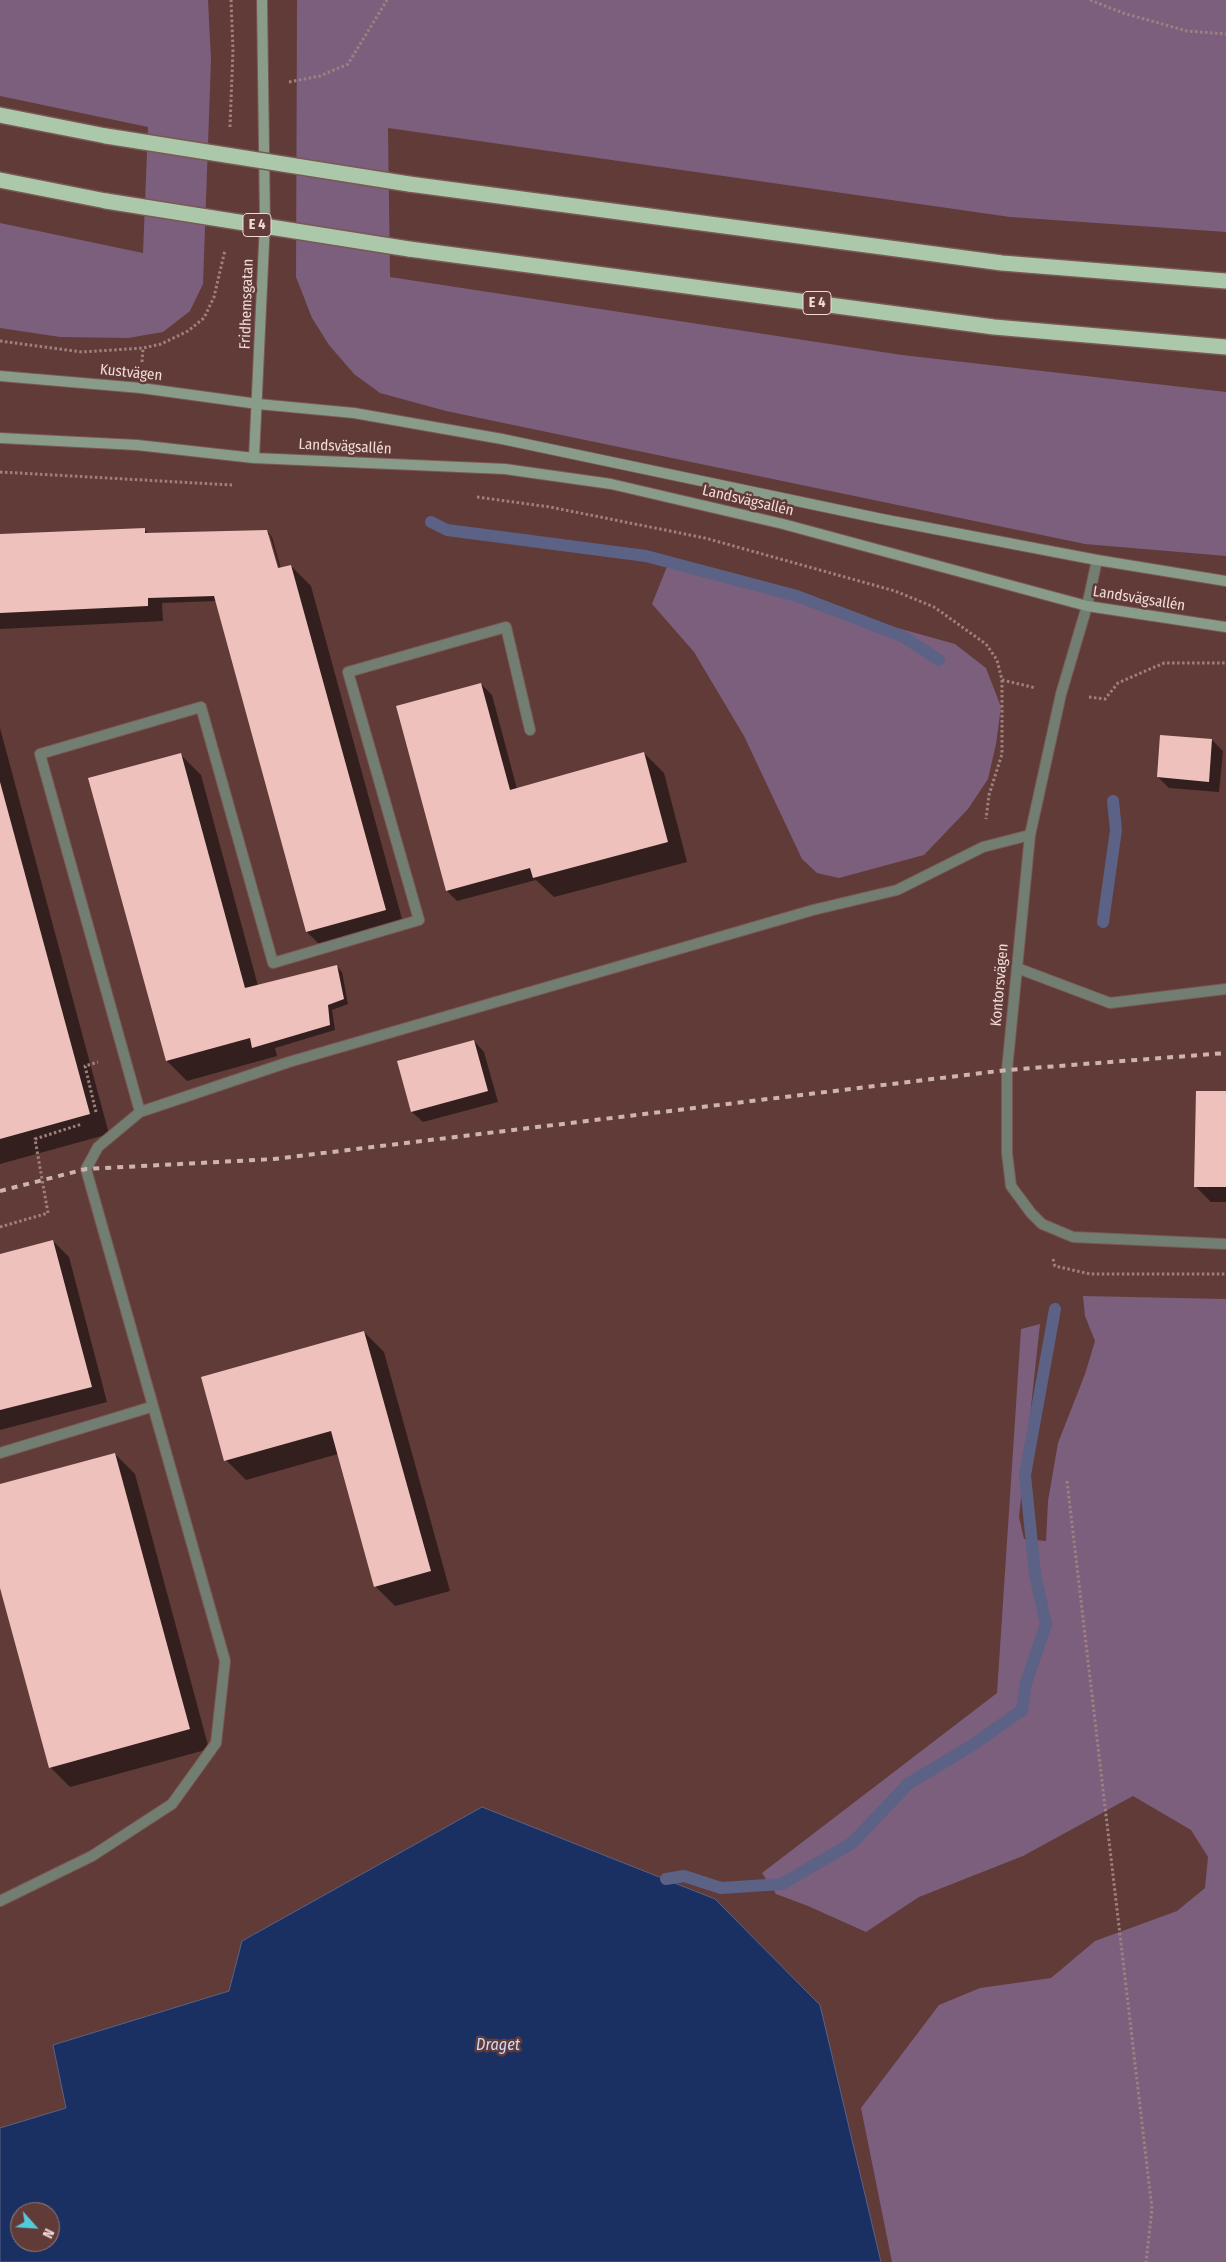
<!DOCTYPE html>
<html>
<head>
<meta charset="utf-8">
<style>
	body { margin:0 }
	#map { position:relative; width:1226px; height:2262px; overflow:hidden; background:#603b38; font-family:"Fira Sans Condensed",sans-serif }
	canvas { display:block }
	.north { position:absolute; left:10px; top:2202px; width:50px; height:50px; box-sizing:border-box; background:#603b38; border:1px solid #9a7b78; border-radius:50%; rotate:116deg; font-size:14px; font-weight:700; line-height:20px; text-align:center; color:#f2dad8 }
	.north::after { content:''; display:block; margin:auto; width:18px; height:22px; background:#52cbd8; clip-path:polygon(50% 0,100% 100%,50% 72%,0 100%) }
</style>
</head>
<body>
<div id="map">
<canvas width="1226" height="2262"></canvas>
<div class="north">N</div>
</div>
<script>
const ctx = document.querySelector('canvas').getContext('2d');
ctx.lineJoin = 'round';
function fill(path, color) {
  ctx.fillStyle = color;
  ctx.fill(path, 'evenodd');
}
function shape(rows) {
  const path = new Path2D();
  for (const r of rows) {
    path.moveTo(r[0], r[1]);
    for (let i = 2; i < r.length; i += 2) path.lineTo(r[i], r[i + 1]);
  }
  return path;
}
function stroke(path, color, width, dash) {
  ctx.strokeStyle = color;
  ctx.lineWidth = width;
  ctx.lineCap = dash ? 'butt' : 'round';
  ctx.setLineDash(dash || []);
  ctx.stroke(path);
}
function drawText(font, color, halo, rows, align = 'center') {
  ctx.font = font + ' "Fira Sans Condensed",sans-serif';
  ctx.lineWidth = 5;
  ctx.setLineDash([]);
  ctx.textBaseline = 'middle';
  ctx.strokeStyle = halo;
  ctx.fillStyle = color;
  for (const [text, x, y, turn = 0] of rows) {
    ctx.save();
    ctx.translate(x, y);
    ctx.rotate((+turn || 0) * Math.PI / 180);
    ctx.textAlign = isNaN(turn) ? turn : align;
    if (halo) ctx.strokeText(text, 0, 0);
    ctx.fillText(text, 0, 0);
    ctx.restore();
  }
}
fill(shape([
	[0,0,208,0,211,60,203,284,190,311,163,332,128,338,60,337,0,328,0,223,143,253,148,127,0,96],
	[297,0,1226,0,1226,232,1010,217,388,128,390,277,902,355,1226,392,1226,556,1085,544,446,411,380,393,354,374,329,345,312,318,296,277],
	[668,564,955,644,986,668,1001,707,996,744,988,779,968,809,924,855,839,878,817,873,802,859,744,736,694,652,652,604],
	[1083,1296,1226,1299,1226,2262,892,2262,861,2108,939,2005,980,1988,1051,1978,1095,1941,1177,1911,1205,1888,1208,1857,1191,1830,1133,1796,1023,1856,919,1897,866,1932,808,1906,776,1894,762,1873,997,1693,1021,1329,1040,1324,1019,1517,1024,1539,1046,1541,1048,1501,1058,1443,1085,1374,1095,1341,1085,1316]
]), '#7c5e7d');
const water = shape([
	[482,1807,715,1899,820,2005,881,2262,0,2262,0,2128,66,2108,53,2045,229,1991,242,1941,482,1807],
	[20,2212,50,2212,50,2242,20,2242,20,2212]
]);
fill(water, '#1a2f62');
stroke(water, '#5b6285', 1);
fill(shape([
	[144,529,149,534,267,531,272,537,281,569,291,566,311,586,405,930,327,952,307,932,216,601,162,603,163,621,0,629,0,535],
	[267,535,270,535,281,574,278,575],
	[481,684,492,695,517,789,644,753,664,773,687,862,554,897,536,880,457,901,447,891],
	[0,728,109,1134,0,1164],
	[1161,736,1212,740,1223,751,1219,792,1169,788,1158,777],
	[180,754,201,775,258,986,337,967,342,972,348,1004,332,1010,335,1030,275,1048,277,1056,187,1081,167,1061],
	[474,1041,484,1052,498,1102,423,1122,412,1112,398,1062],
	[1226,1093,1226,1202,1211,1202,1195,1186],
	[53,1241,69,1257,107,1402,0,1430,0,1255],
	[364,1332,384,1352,450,1591,395,1606,375,1586,338,1454,246,1480,226,1460],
	[115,1454,135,1474,209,1749,70,1787,50,1767,0,1583,0,1485]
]), '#0007');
stroke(shape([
	[431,522,447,530,646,556,797,596,902,636,939,660],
	[1103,922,1116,830,1113,801],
	[666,1879,684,1876,721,1888,782,1884,852,1843,908,1784,974,1744,1022,1710,1026,1683,1046,1624,1035,1574,1025,1475,1055,1309]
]), '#5b6285', 12);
fill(shape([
	[145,528,145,533,267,530,278,568,291,565,386,910,306,932,214,596,148,598,148,606,0,613,0,534],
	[481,683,510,790,644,752,668,842,533,878,530,868,446,891,396,706],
	[1160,735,1212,739,1209,782,1157,777],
	[181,753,245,988,337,965,344,999,328,1005,330,1025,252,1048,250,1038,166,1061,88,778],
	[0,782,90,1114,0,1139],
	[474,1040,488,1091,411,1112,397,1061],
	[1196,1091,1226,1091,1226,1187,1194,1187],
	[53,1240,92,1387,0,1410,0,1254],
	[364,1331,431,1571,374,1587,331,1431,224,1461,201,1377],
	[115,1453,190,1729,49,1768,0,1588,0,1484]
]), '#efc1bd');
const lane = shape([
	[1017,968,1110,1003,1226,989],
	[140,1112,40,754,201,707,273,963,419,920,348,672,506,627,530,730],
	[0,1453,151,1407],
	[0,1901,92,1856,172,1804,216,1743,225,1661,86,1169,98,1147,140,1112,289,1062,813,910,897,890,983,847,1030,835]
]);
const street = shape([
	[1097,560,1087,606,1061,694,1030,835,1007,1070,1007,1153,1011,1186,1031,1213,1042,1224,1073,1237,1226,1244]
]);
const secondary = shape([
	[0,376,141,388,258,404,354,413,502,439,882,519,1097,560,1226,581],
	[0,438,137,445,254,458,505,469,611,484,783,524,1087,606,1226,627],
	[254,458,265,222,262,0]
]);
const highway = shape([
	[0,115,106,136],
	[0,180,106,201],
	[409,184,1002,263,1226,281],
	[409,249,994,327,1226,347]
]);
stroke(lane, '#7a5855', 12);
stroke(street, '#7a5855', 12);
stroke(secondary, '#7a5855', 12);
stroke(highway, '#7a5855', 18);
stroke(shape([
	[1090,0,1123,13,1187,31,1226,34],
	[289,82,320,76,348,64,387,0],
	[230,127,233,50,231,0],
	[0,341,82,352,143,348,161,344,188,331,204,318,214,297,225,250],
	[142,362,143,348],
	[0,472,232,485],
	[477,497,550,507,705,538,895,591,934,607,986,644,997,660,1002,680,1002,754,989,795,986,819],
	[1002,680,1036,688],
	[1089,697,1105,699,1118,683,1164,663,1226,663],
	[96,1112,85,1066,98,1062],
	[0,1227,48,1213,35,1139,82,1124],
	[1053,1259,1055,1266,1090,1274,1226,1274],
	[1067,1481,1152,2209,1146,2262]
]), '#a0807e', 3, [2.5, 2.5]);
stroke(lane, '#727e71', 10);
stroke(street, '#727e71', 10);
stroke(secondary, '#899c89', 10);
stroke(highway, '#abc9aa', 15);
stroke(shape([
	[0,1191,86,1169,274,1159,1007,1070,1226,1053]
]), '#ceb3b1', 4, [6, 6]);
const highwayBridge = shape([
	[106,136,409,184],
	[106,201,409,249]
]);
stroke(highwayBridge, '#7a5855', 18, []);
stroke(highwayBridge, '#abc9aa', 15);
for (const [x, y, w] of [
	[257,225,28],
	[817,303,28]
]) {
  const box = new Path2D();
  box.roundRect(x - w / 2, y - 11.5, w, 23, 4);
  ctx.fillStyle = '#603b38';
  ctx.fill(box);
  stroke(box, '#f2dad8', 1);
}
drawText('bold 14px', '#f2dad8', null, [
	["E 4",257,225],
	["E 4",817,303]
]);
drawText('15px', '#f2dad8', '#603b38', [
	["Fridhemsgatan",247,304,-88],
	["Kustvägen",131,373,6],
	["Landsvägsallén",345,447,3],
	["Landsvägsallén",748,501,13],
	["Landsvägsallén",1139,599,9],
	["Kontorsvägen",1000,985,-85]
]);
drawText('italic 16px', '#cbdbfd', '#603b38', [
	["Draget",498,2046]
]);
</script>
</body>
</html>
